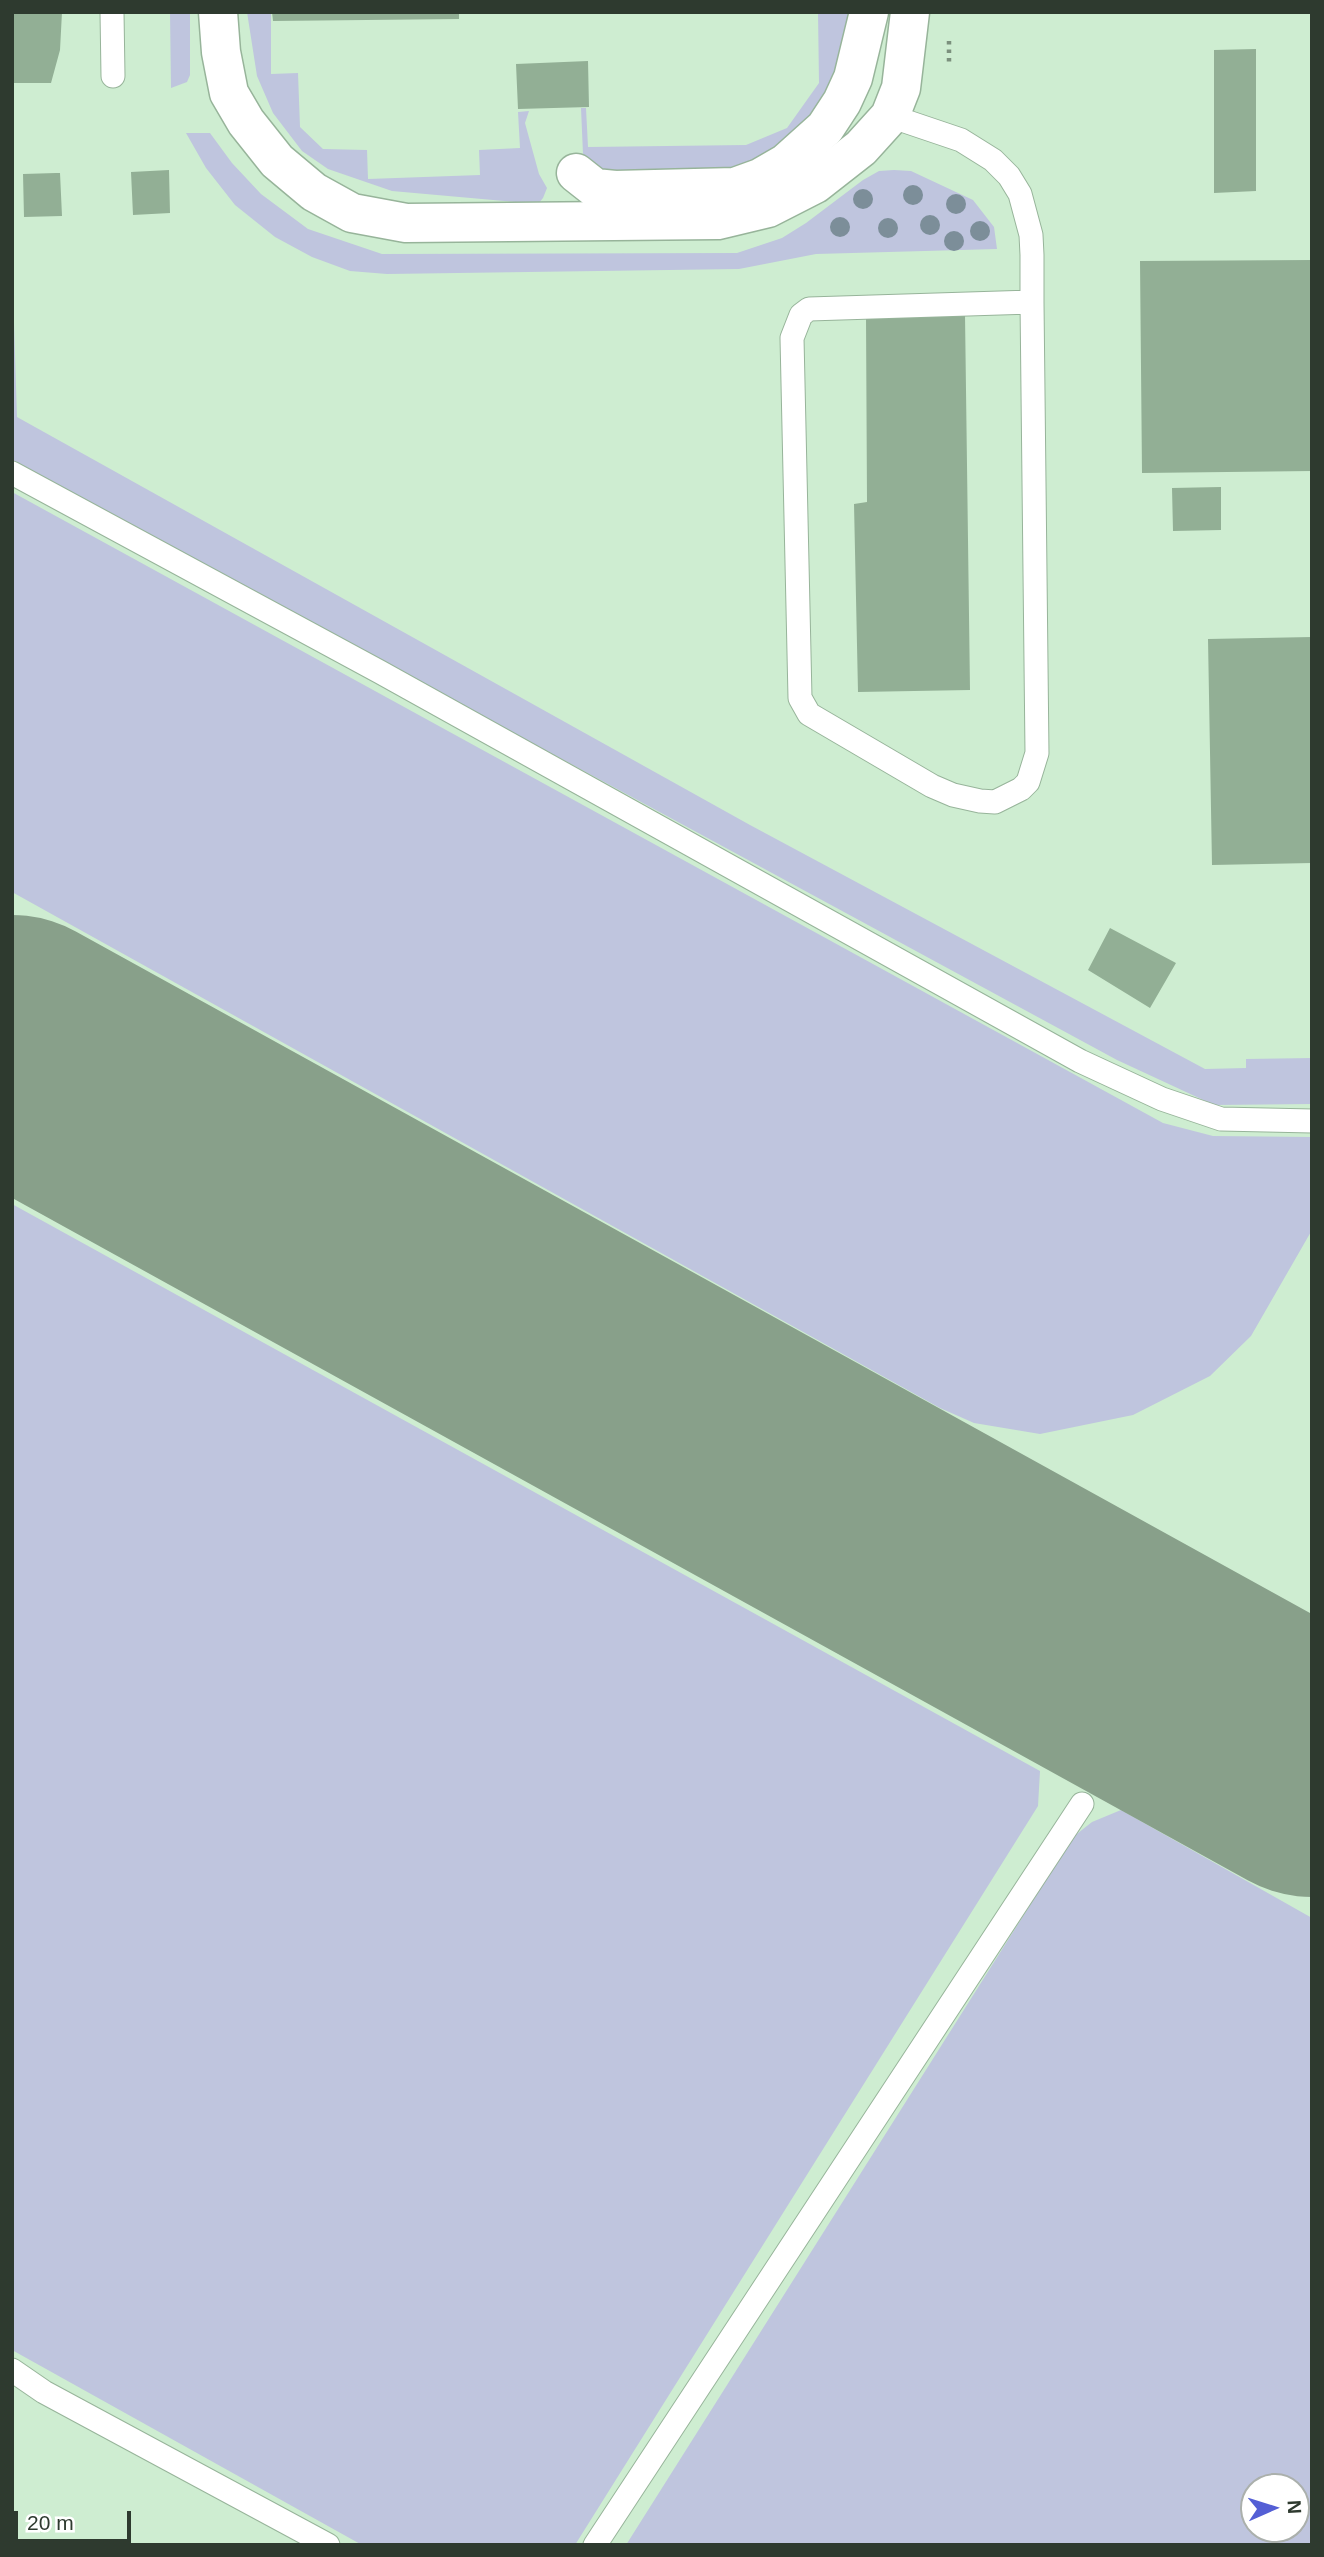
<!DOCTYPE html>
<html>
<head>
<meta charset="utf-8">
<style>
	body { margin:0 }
	#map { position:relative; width:1324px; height:2557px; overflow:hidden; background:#ceedd1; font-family:Helvetica,sans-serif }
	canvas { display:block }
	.frame { position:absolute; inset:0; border:14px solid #2e3a2f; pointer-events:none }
	.north { position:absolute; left:1240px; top:2473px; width:70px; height:70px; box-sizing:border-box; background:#fff; border:2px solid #abb0ac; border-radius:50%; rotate:87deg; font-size:19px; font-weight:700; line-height:28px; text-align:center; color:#2e3a2f }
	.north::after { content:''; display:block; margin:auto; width:24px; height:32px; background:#545fd5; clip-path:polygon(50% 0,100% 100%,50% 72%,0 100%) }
	.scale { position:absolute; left:14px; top:2511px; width:117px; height:32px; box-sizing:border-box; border:4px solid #2e3a2f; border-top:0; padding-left:9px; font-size:21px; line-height:24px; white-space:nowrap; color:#2e3a2f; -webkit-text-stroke:5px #fff; paint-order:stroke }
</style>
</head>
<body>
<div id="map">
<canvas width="1324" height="2557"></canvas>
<div class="frame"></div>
<div class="north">N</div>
<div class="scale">20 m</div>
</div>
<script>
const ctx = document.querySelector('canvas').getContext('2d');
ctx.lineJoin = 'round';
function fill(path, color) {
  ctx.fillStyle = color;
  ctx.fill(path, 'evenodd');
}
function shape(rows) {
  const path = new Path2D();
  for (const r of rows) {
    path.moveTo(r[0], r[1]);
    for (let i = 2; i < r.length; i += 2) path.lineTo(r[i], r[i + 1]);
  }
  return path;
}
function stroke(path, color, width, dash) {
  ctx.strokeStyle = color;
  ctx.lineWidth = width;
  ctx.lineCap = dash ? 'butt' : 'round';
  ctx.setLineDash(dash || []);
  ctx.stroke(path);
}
fill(shape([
	[170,12,190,12,190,75,187,82,171,88],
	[247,12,271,12,271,74,298,73,300,127,323,149,367,150,368,179,480,175,479,150,520,148,518,112,529,111,525,123,539,174,547,188,543,198,538,204,392,191,328,169,302,151,273,113,257,76],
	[818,12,856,12,854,33,809,127,741,167,606,174,583,154,581,108,586,108,588,147,746,145,787,128,819,83],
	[186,133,210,133,232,163,261,194,308,229,382,254,737,253,782,238,806,223,863,180,879,171,894,170,911,171,973,200,994,227,997,249,816,254,739,269,387,274,350,271,312,257,275,237,235,205,206,168],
	[12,260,17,417,750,825,1205,1069,1246,1068,1246,1059,1312,1058,1312,1104,1214,1105,1117,1060,12,461],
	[12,492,1163,1123,1213,1136,1312,1137,1312,1230,1251,1336,1210,1376,1133,1415,1040,1434,974,1423,940,1408,12,892],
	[12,1204,1040,1771,1038,1806,575,2545,362,2545,12,2350],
	[1121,1810,1312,1918,1312,2545,626,2545,1073,1837,1092,1822],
	[1254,2487,1296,2487,1296,2529,1254,2529]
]), '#bfc5de');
stroke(shape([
	[12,1047,1312,1765]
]), '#88a08a', 264);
fill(shape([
	[12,12,62,12,60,50,51,83,12,83],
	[272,12,459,12,459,19,273,21],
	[1256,49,1256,191,1214,193,1214,50],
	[588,61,589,107,518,109,516,64],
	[169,170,170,213,133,215,131,172],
	[56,173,60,173,62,216,24,217,23,174],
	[1312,260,1312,471,1142,473,1140,261],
	[965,315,970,690,858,692,854,504,867,502,866,317],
	[1221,487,1221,530,1173,531,1172,488],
	[1312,637,1312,863,1212,865,1208,639],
	[1110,928,1176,963,1150,1008,1088,970]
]), '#92af95');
const lane = shape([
	[112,12,113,76],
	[890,116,961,140,993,160,1009,176,1020,194,1031,235,1032,255,1032,302,1037,753,1028,782,1021,789,995,802,980,801,953,795,932,786,809,714,800,698,792,338,801,315,809,309,1032,302],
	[12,473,380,672,1080,1061,1162,1099,1221,1119,1312,1121],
	[12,2370,44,2392,328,2545],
	[595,2545,1082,1804]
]);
const street = shape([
	[576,173,595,188,615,190,735,187,760,178,786,163,825,128,842,102,853,78,869,12]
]);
const secondary = shape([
	[218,12,221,52,229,93,246,122,277,161,314,192,352,213,406,223,718,220,768,208,815,184,861,148,890,116,901,88,910,12]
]);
stroke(lane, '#97b49a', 25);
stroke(street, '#97b49a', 41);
stroke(secondary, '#97b49a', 41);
stroke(shape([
	[949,41,949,64]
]), '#7b907d', 4.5, [3.5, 5]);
stroke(lane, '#fff', 23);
stroke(street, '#fff', 38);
stroke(secondary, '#fff', 38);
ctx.fillStyle = '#7c8e99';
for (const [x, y] of [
	[913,195],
	[863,199],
	[956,204],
	[930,225],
	[840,227],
	[888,228],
	[980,231],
	[954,241]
]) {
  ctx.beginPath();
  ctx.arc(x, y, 10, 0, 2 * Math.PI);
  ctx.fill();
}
</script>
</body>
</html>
